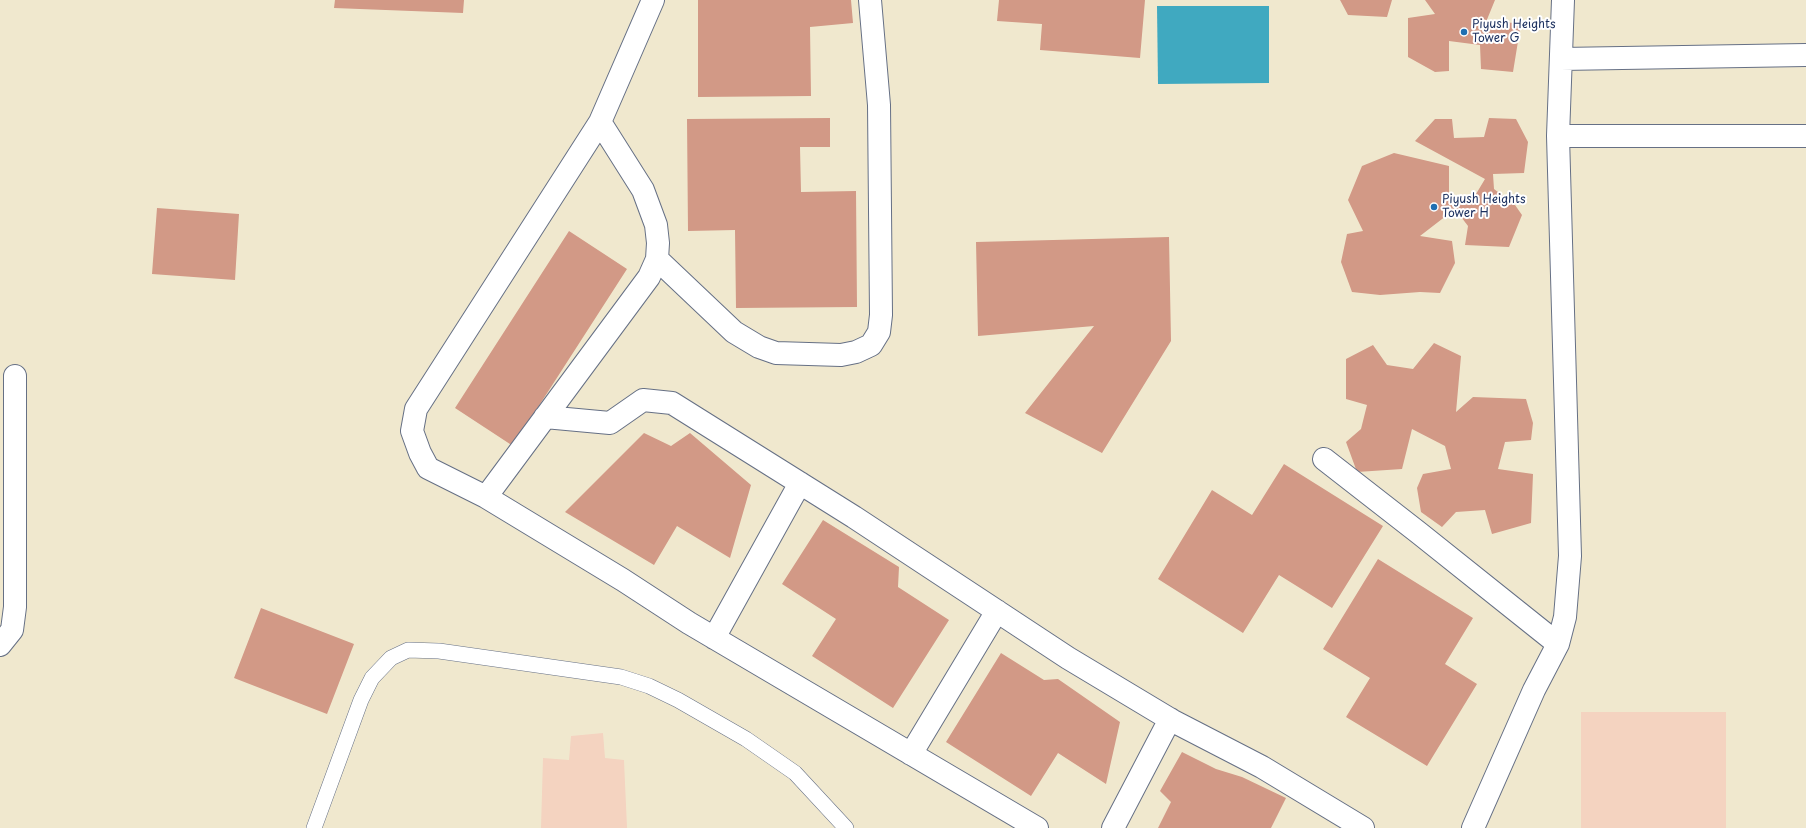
<!DOCTYPE html>
<html>
<head>
<meta charset="utf-8">
<style>
	body { margin:0 }
	canvas { display:block; background:#f0e8ce }
</style>
</head>
<body>
<canvas width="1806" height="828"></canvas>
<script>
const ctx = document.querySelector('canvas').getContext('2d');
ctx.lineJoin = 'round';
function fill(path, color) {
  ctx.fillStyle = color;
  ctx.fill(path, 'evenodd');
}
function shape(rows) {
  const path = new Path2D();
  for (const r of rows) {
    path.moveTo(r[0], r[1]);
    for (let i = 2; i < r.length; i += 2) path.lineTo(r[i], r[i + 1]);
  }
  return path;
}
function stroke(path, color, width, dash) {
  ctx.strokeStyle = color;
  ctx.lineWidth = width;
  ctx.lineCap = dash ? 'butt' : 'round';
  ctx.setLineDash(dash || []);
  ctx.stroke(path);
}
function drawText(font, color, halo, rows, align = 'center') {
  ctx.font = font + ' "Playpen Sans",sans-serif';
  ctx.lineWidth = 4;
  ctx.setLineDash([]);
  ctx.textBaseline = 'middle';
  ctx.strokeStyle = halo;
  ctx.fillStyle = color;
  for (const [text, x, y, turn = 0] of rows) {
    ctx.save();
    ctx.translate(x, y);
    ctx.rotate((+turn || 0) * Math.PI / 180);
    ctx.textAlign = isNaN(turn) ? turn : align;
    if (halo) ctx.strokeText(text, 0, 0);
    ctx.fillText(text, 0, 0);
    ctx.restore();
  }
}
fill(shape([
	[1581,712,1726,712,1726,828,1581,828],
	[603,733,605,758,624,760,627,828,541,828,543,758,569,760,571,736]
]), '#f4d3c0');
fill(shape([
	[1157,6,1269,6,1269,83,1158,84]
]), '#40a9c0');
fill(shape([
	[335,0,464,0,463,13,334,8],
	[698,0,851,0,853,23,810,27,811,96,698,97],
	[999,0,1145,0,1140,58,1040,50,1042,24,997,21],
	[1340,0,1392,0,1387,17,1348,15],
	[1425,0,1495,0,1486,22,1521,23,1513,72,1481,69,1480,45,1449,41,1449,71,1435,72,1408,57,1408,18,1435,14],
	[830,118,830,147,800,147,801,192,856,191,857,307,736,308,735,230,688,231,687,119],
	[1489,118,1516,119,1528,142,1524,173,1493,174,1494,189,1515,205,1522,215,1509,247,1465,245,1468,226,1455,209,1420,236,1452,241,1455,263,1440,293,1420,292,1380,295,1352,292,1341,262,1347,234,1363,231,1348,200,1362,166,1394,153,1449,166,1449,205,1470,204,1485,179,1415,141,1435,119,1452,119,1454,138,1484,137],
	[157,208,239,214,235,280,152,274],
	[569,231,627,269,513,446,455,408],
	[1169,237,1171,341,1102,453,1025,413,1094,326,978,336,976,242],
	[1434,343,1461,356,1456,412,1473,397,1526,399,1533,423,1531,440,1505,442,1498,469,1533,474,1531,523,1492,534,1485,510,1456,512,1442,527,1421,512,1417,488,1423,474,1451,469,1445,446,1412,429,1402,469,1357,472,1346,442,1361,429,1367,405,1346,399,1346,359,1373,345,1387,365,1413,369],
	[644,433,671,446,690,433,751,485,730,558,677,526,654,565,565,512],
	[1284,464,1383,526,1332,608,1279,575,1243,633,1158,579,1212,490,1252,515],
	[823,520,899,567,898,587,949,620,893,708,812,656,836,619,782,584],
	[1378,559,1473,618,1445,664,1477,684,1427,766,1346,717,1370,678,1323,649],
	[261,608,354,644,327,714,234,678],
	[1001,653,1044,680,1058,679,1120,722,1106,784,1058,753,1031,796,946,742],
	[1182,752,1216,769,1242,777,1286,798,1271,828,1158,828,1171,802,1160,791]
]), '#d29986');
const service = shape([
	[314,828,361,700,372,678,391,658,408,650,439,651,621,677,649,686,678,700,746,739,795,773,846,828]
]);
const minor = shape([
	[653,0,600,122,416,409,412,431,420,453,428,468,486,497,623,580,689,623,1037,828],
	[1561,59,1806,55],
	[1558,136,1806,136],
	[657,259,734,332,759,347,776,353,841,355,856,352,871,345,879,332,881,315,879,105,870,0],
	[545,417,610,423,643,400,672,403,854,517,1068,658,1173,721,1262,767,1363,828],
	[1324,459,1419,533,1558,644],
	[486,497,649,277,657,259,658,243,656,225,643,190,600,122],
	[714,638,800,483],
	[0,645,12,630,15,607,15,376],
	[911,754,997,611],
	[1113,828,1170,719],
	[1473,828,1534,690,1558,644,1565,617,1570,556,1558,136,1563,0]
]);
stroke(service, '#667085', 16);
stroke(minor, '#667085', 24);
stroke(service, '#fff', 15);
stroke(minor, '#fff', 22);
for (const [x, y, r, color] of [
	[1464,32,4,"#1f6fb2"],
	[1434,207,4,"#1f6fb2"]
]) {
  const dot = new Path2D();
  dot.arc(x, y, r, 0, 2 * Math.PI);
  ctx.fillStyle = color;
  ctx.fill(dot);
  stroke(dot, '#fff', 1.5);
}
drawText('12px', '#1b2f5e', '#fff', [
	["Piyush Heights",1472,25],
	["Tower G",1472,39],
	["Piyush Heights",1442,200],
	["Tower H",1442,214]
], 'left');
</script>
</body>
</html>
